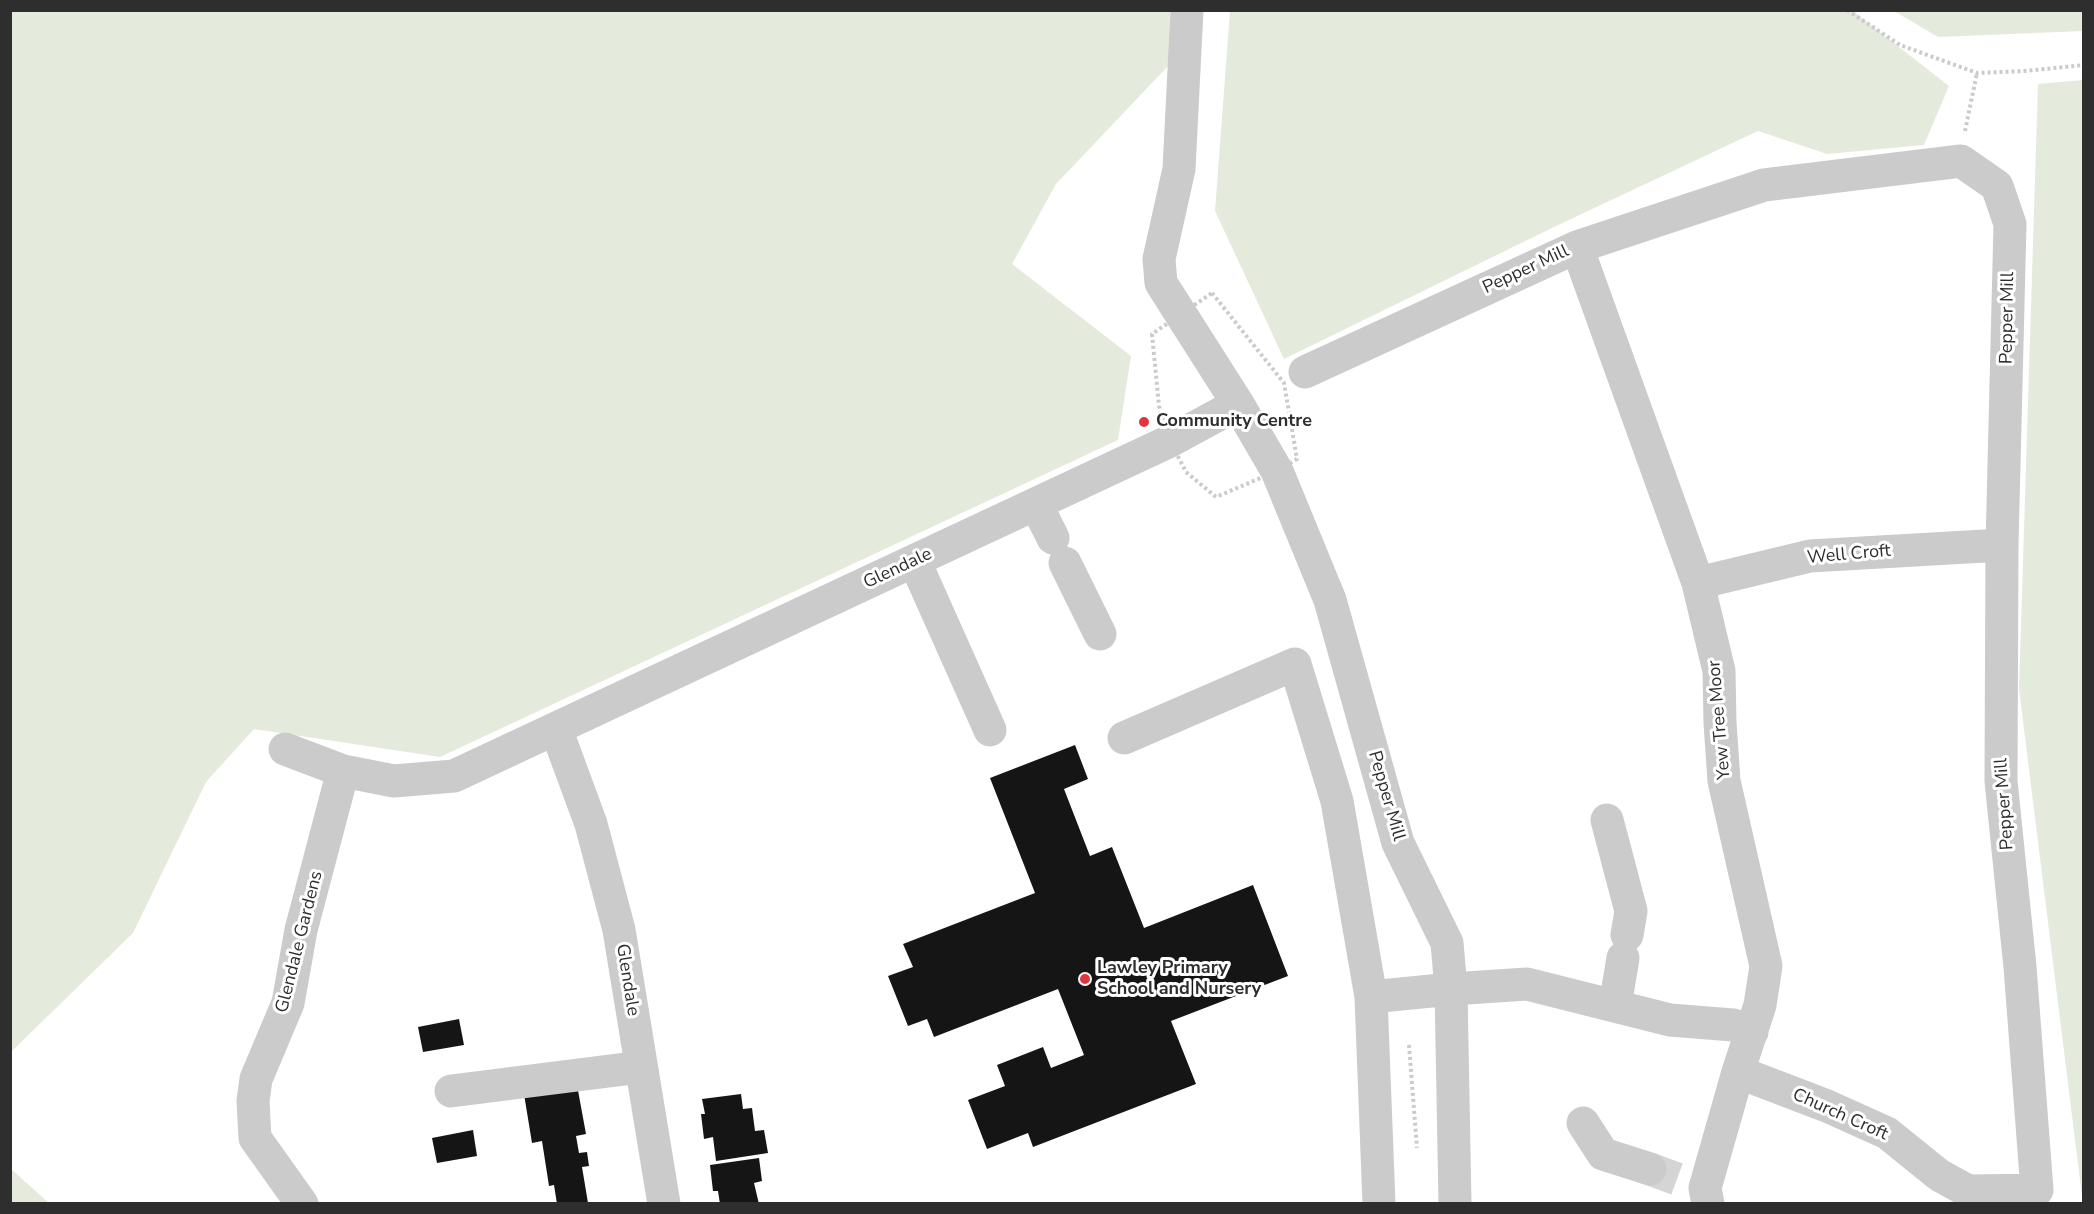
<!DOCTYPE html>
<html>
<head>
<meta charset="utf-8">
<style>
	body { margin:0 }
	#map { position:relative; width:2094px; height:1214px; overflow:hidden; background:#fff; font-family:"Nunito Sans",sans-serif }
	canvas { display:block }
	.frame { position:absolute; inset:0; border:12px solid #2e2e2e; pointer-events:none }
</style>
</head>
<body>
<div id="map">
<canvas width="2094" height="1214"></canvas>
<div class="frame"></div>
</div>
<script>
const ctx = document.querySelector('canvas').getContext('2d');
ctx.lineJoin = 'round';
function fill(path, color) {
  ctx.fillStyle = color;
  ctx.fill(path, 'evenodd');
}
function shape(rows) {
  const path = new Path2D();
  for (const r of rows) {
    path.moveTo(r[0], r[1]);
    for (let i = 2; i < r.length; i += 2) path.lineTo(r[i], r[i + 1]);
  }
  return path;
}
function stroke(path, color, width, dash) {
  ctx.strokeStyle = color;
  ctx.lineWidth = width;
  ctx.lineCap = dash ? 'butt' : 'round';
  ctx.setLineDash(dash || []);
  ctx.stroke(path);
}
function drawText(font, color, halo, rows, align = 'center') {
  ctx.font = font + ' "Nunito Sans",sans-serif';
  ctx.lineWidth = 6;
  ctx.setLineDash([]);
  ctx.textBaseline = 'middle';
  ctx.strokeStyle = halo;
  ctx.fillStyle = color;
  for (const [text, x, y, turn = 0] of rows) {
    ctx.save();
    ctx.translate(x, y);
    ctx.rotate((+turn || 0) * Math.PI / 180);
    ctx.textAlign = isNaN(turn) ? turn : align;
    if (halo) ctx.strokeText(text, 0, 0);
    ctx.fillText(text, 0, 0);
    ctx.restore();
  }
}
fill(shape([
	[11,11,1170,11,1169,65,1056,184,1012,264,1131,356,1118,440,440,757,254,729,206,782,133,933,11,1052],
	[1230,11,1853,11,1949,86,1924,145,1827,154,1758,131,1554,227,1284,359,1215,211],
	[1894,11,2083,11,2083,31,1938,37],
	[2083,80,2084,1203,2083,1204,2019,689,2038,84],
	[11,1169,49,1203,11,1203]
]), '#e4ebdc');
fill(shape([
	[1075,745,1088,779,1064,789,1090,856,1112,847,1144,928,1253,885,1288,976,1171,1021,1196,1084,1033,1147,1028,1133,987,1149,968,1100,1005,1086,997,1065,1043,1047,1051,1068,1084,1055,1058,989,934,1037,927,1019,908,1026,888,976,913,967,903,944,1035,893,990,778],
	[459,1019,464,1045,423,1052,418,1027],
	[577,1085,586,1134,576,1136,579,1153,587,1152,589,1166,582,1167,588,1203,557,1204,554,1185,549,1186,542,1141,532,1143,524,1094],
	[741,1094,743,1109,752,1108,755,1131,764,1130,768,1153,716,1161,713,1137,704,1139,701,1114,705,1114,702,1099],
	[473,1130,477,1156,437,1163,432,1138],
	[759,1158,762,1181,754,1183,759,1204,720,1204,718,1191,713,1191,710,1165]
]), '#151515');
stroke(shape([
	[1650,1169,1677,1179]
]), '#d5d5d5', 33, [33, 16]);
stroke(shape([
	[1847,10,1900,45,1977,73,2025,71,2084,65],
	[1965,131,1977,73],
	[1212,293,1284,383,1297,459,1277,471,1216,497,1186,472,1170,441,1159,406,1152,334,1212,293],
	[1409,1045,1417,1148]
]), '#cbcbcb', 4, [3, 3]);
stroke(shape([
	[1187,10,1179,169,1159,259,1161,283,1238,404,1277,471,1330,600,1398,843,1447,943,1451,989,1455,1204],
	[1577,247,1698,583,1719,671,1720,723,1724,781,1766,966,1760,1005,1738,1072,1705,1188,1708,1204],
	[1305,372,1577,247,1764,185,1961,161,1997,186,2010,224,2002,545,2001,781,2020,967,2037,1190,1968,1191,1939,1175,1887,1133,1827,1106,1738,1072],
	[1036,504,1053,538],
	[915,562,990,730],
	[1065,563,1100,634],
	[1698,583,1810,556,2002,545],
	[556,729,591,824,619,930,664,1204],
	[1124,738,1295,664,1337,801,1371,997,1379,1204],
	[285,749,343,771,394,781,454,776,1170,441,1238,404],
	[1607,820,1631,911,1627,935],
	[1371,997,1451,989,1527,984,1670,1020,1733,1025,1752,1032],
	[1615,1006,1623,958],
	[451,1091,641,1067],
	[1583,1123,1603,1154,1650,1169],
	[302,1204,255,1138,253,1101,256,1079,288,1003,301,930,343,771]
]), '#cbcbcb', 33);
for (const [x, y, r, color] of [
	[1144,422,6,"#df363e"],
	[1085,979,6,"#df363e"]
]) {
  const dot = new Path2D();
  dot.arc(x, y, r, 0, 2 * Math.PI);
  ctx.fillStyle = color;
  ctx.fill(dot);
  stroke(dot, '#fff', 2);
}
drawText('18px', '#2e2e2e', '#fff', [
	["Pepper Mill",1526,270,-25],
	["Pepper Mill",2008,318,-89],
	["Well Croft",1849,555,-5],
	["Glendale",898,569,-25],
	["Yew Tree Moor",1720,720,-95],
	["Pepper Mill",1386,796,74],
	["Pepper Mill",2005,804,-94],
	["Glendale Gardens",300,942,-76],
	["Glendale",627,980,81],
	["Church Croft",1840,1115,24]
]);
drawText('bold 18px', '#2e2e2e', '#fff', [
	["Community Centre",1156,422],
	["Lawley Primary",1097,969],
	["School and Nursery",1097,990]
], 'left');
</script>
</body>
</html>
